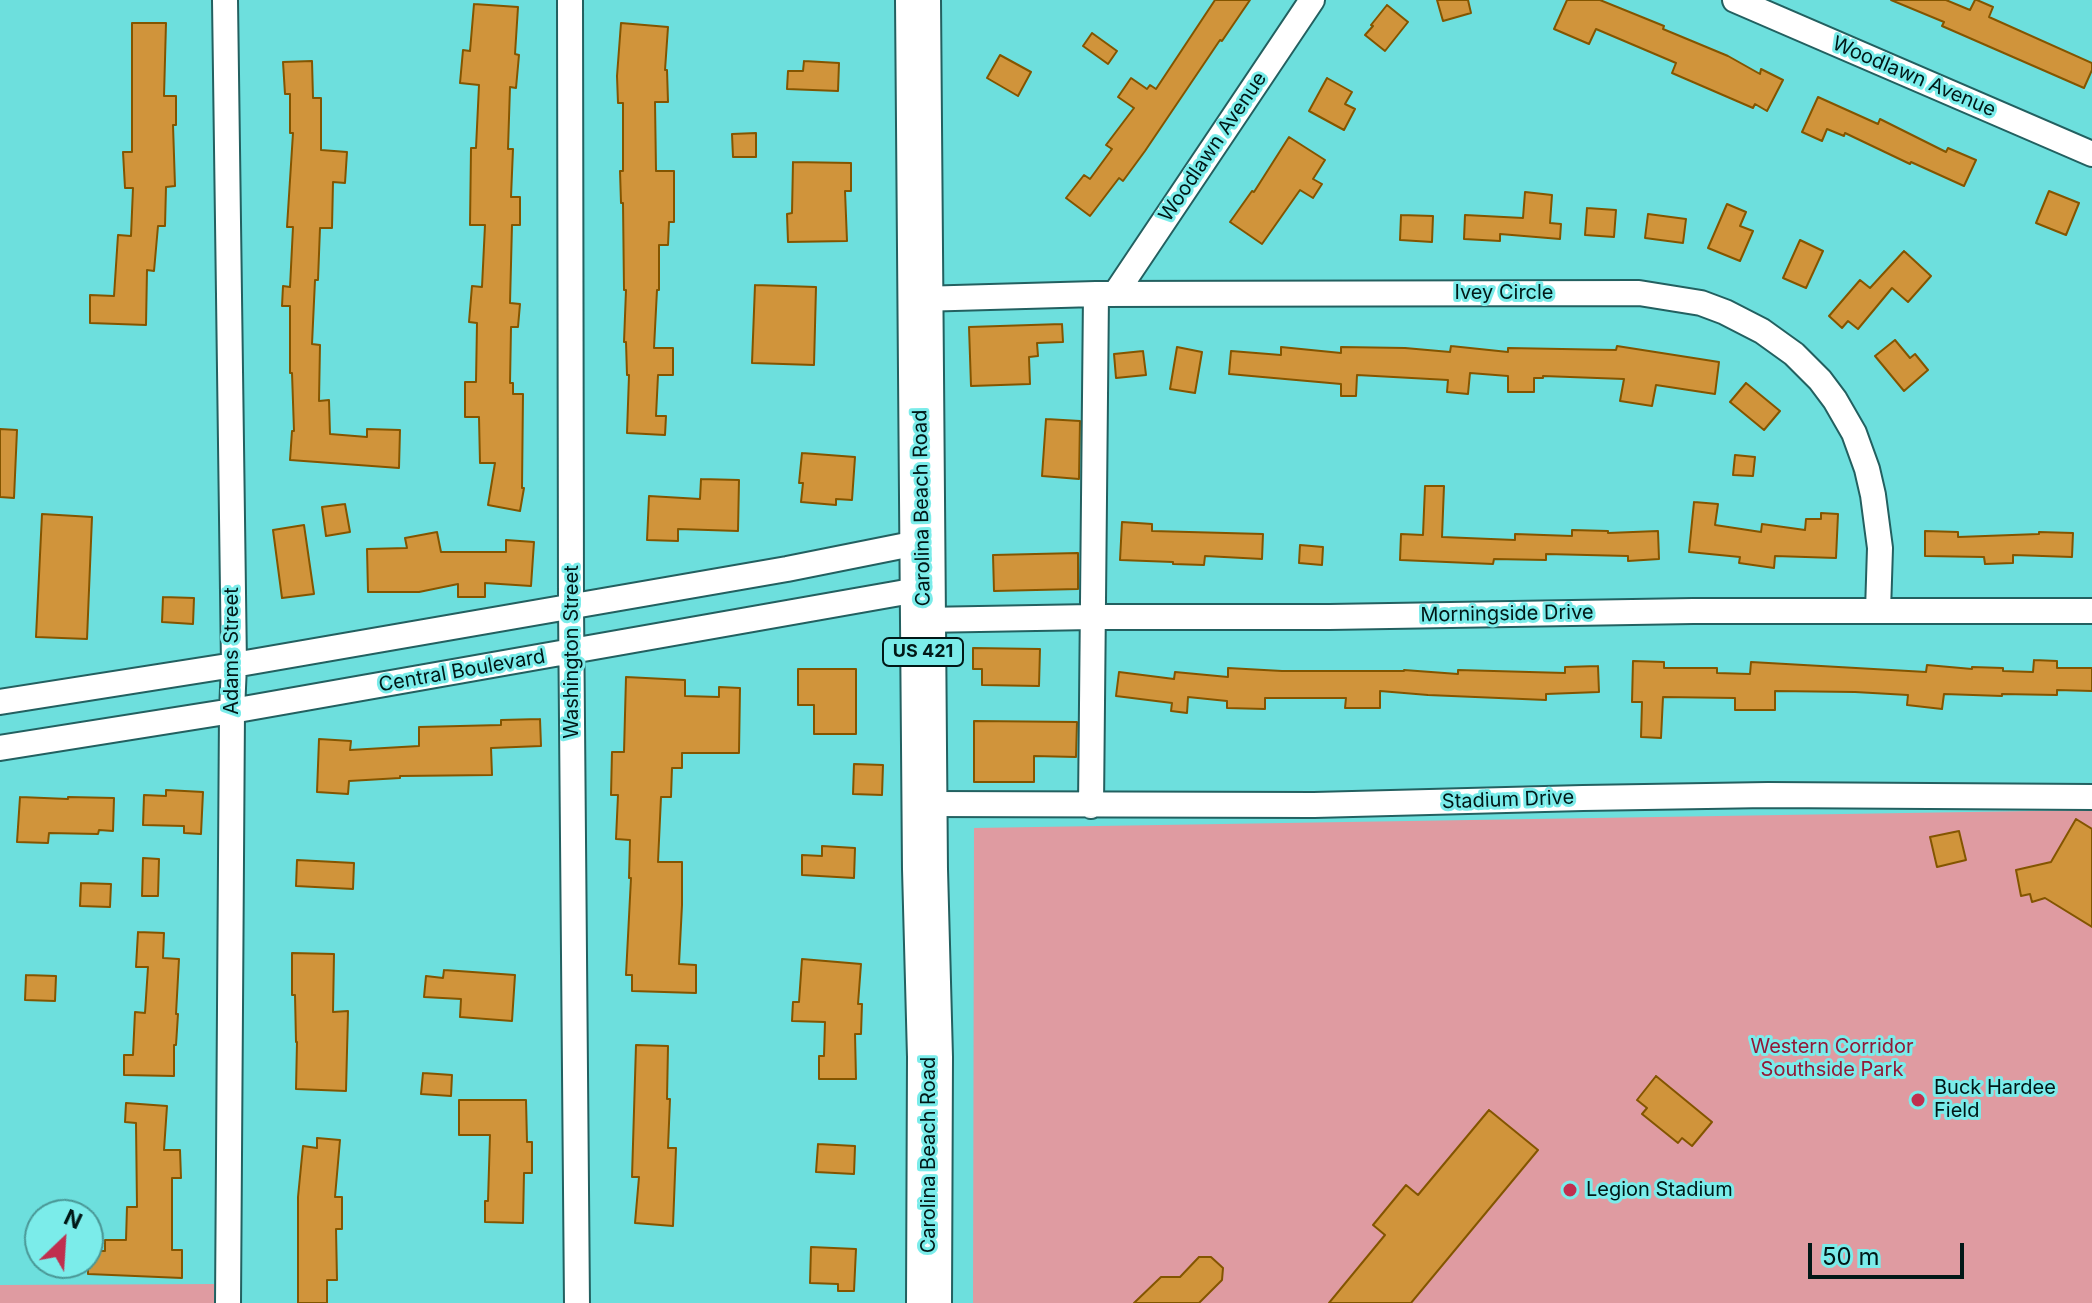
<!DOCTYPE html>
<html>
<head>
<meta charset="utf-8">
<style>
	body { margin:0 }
	#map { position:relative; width:2092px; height:1303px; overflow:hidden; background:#6ddfdd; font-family:Inter,sans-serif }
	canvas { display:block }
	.north { position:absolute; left:24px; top:1199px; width:80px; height:80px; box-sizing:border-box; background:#7becea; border:2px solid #4a9796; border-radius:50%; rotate:25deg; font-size:22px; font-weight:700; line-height:32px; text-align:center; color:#011817 }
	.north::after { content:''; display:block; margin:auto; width:28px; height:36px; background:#c02f4e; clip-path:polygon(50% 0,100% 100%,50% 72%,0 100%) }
	.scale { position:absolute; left:1808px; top:1243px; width:156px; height:36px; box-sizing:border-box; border:4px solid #011817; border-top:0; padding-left:10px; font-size:24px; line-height:28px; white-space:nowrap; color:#011817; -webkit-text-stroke:6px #7becea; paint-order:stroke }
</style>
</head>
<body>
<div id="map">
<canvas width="2092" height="1303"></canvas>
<div class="north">N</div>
<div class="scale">50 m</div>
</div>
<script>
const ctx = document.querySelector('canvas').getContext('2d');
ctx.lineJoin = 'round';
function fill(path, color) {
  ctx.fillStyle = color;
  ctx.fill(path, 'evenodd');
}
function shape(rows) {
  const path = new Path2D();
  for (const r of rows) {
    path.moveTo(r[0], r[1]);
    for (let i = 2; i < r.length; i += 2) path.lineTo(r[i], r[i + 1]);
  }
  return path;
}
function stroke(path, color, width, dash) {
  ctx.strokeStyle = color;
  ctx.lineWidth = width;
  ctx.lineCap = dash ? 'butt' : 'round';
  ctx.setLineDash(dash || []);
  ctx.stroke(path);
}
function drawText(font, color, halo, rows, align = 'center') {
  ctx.font = font + ' Inter,sans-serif';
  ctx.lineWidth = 6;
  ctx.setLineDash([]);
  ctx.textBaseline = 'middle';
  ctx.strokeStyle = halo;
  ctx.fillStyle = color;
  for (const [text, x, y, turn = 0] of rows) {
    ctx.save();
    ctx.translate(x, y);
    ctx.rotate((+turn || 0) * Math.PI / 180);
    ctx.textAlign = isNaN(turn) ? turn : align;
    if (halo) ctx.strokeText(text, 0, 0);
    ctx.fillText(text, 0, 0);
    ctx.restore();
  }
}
fill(shape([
	[2092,810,2092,1303,973,1303,974,828],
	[214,1284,214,1303,0,1303,0,1285]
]), '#df9ba1');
const building = shape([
	[1215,0,1250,0,1222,41,1220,40,1145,151,1123,181,1119,178,1090,216,1066,198,1084,175,1090,179,1112,149,1106,145,1134,108,1118,97,1131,78,1147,89,1150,85,1156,89,1215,0],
	[1437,0,1468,0,1471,13,1443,21,1437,0],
	[1567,0,1600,0,1664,26,1663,29,1728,56,1760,74,1761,69,1783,80,1767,111,1755,104,1753,108,1672,73,1676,63,1596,29,1589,44,1554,29,1567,0],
	[1891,0,1946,0,1970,10,1975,0,1977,0,1993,7,1989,17,2092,63,2092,70,2084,88,1942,26,1944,22,1891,0],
	[474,4,518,7,515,54,519,55,516,88,510,87,508,149,513,149,511,197,520,197,520,225,512,225,510,303,520,304,518,327,511,327,510,383,513,383,513,394,523,394,522,488,524,488,520,511,488,505,495,463,480,463,479,417,465,417,465,382,476,382,477,323,469,322,472,286,482,287,485,225,470,225,471,148,476,148,479,85,460,83,463,50,470,51,474,4],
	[1387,5,1408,22,1385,51,1365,35,1373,26,1371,25,1387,5],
	[132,23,166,23,164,96,176,96,176,125,173,125,175,186,166,187,165,226,158,226,154,271,147,270,146,325,90,323,90,295,114,296,118,235,131,236,133,188,125,188,123,152,132,152,132,23],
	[621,23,668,27,665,70,667,70,668,102,655,102,656,171,674,171,674,222,669,222,668,245,659,245,659,290,657,290,654,348,673,348,673,375,658,375,656,416,666,416,665,435,627,433,629,375,627,375,626,342,624,342,626,290,624,290,623,203,621,203,620,171,623,171,623,103,618,103,617,76,621,23],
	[1092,33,1117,51,1108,64,1083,46,1092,33],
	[1000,55,1031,72,1018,96,987,78,1000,55],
	[312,61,313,98,321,98,321,150,347,152,345,183,333,182,332,228,320,228,318,280,315,280,312,344,320,345,319,401,329,400,330,434,367,437,367,429,400,430,399,468,290,460,292,431,294,431,292,373,290,373,290,306,282,306,283,286,290,287,293,227,287,227,293,133,290,133,290,94,285,94,283,62,312,61],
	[804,61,839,63,838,91,787,89,788,71,803,71,804,61],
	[1327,78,1352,92,1345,104,1355,109,1344,130,1309,111,1327,78],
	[1818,97,1878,124,1880,119,1946,152,1948,148,1976,160,1964,186,1911,162,1910,164,1845,133,1844,136,1827,129,1822,141,1802,132,1818,97],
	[756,133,756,157,733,157,732,134,756,133],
	[1289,137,1325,160,1313,179,1322,184,1313,198,1300,190,1262,244,1230,222,1252,191,1254,192,1289,137],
	[793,162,851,163,851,191,845,191,847,241,788,242,787,214,792,213,793,162],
	[2049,191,2079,203,2066,235,2036,223,2049,191],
	[1525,192,1552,195,1550,223,1561,224,1560,239,1500,234,1500,241,1464,239,1465,215,1523,218,1525,192],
	[1727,204,1746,212,1740,226,1753,231,1740,261,1708,248,1727,204],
	[1587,208,1616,210,1614,237,1585,235,1587,208],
	[1648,214,1686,219,1683,243,1645,238,1648,214],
	[1401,215,1433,216,1432,242,1400,240,1401,215],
	[1800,240,1823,251,1806,288,1783,278,1800,240],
	[1904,251,1931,276,1908,302,1892,288,1858,329,1848,321,1842,328,1829,316,1860,280,1870,288,1904,251],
	[755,285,816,287,814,365,752,363,755,285],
	[1062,324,1063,342,1037,343,1038,356,1029,357,1030,384,971,386,969,327,1062,324],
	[1895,340,1910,358,1915,354,1928,370,1904,391,1875,356,1895,340],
	[1451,346,1508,352,1508,348,1616,350,1617,346,1719,362,1715,394,1656,385,1652,406,1620,401,1624,379,1543,376,1543,378,1534,378,1534,392,1508,392,1508,376,1470,373,1468,394,1447,392,1448,380,1357,375,1356,396,1341,396,1341,384,1229,374,1231,351,1281,355,1281,347,1341,353,1341,347,1405,348,1450,352,1451,346],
	[1177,347,1202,352,1195,393,1170,389,1177,347],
	[1143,351,1146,375,1116,378,1114,354,1143,351],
	[1746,383,1780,411,1764,430,1730,402,1746,383],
	[1046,419,1080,421,1079,479,1042,476,1046,419],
	[0,429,17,430,14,498,0,497,0,429],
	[802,453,855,457,852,500,836,499,836,505,801,502,803,483,799,483,802,453],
	[1735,455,1755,457,1753,476,1733,475,1735,455],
	[701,479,739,480,738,531,678,529,678,541,647,540,649,496,700,499,701,479],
	[1425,486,1444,486,1442,537,1515,540,1515,534,1572,536,1572,530,1608,531,1608,533,1658,531,1659,559,1628,561,1628,556,1546,554,1546,560,1494,559,1493,564,1400,560,1401,534,1423,535,1425,486],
	[1694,502,1718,504,1715,525,1761,532,1762,524,1805,530,1806,519,1821,519,1821,513,1838,514,1836,558,1775,556,1774,568,1739,563,1740,557,1689,552,1694,502],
	[345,504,350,532,326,536,322,507,345,504],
	[42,514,92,517,87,639,36,637,42,514],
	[1122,522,1152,524,1152,531,1263,534,1262,559,1205,556,1204,565,1173,564,1173,562,1120,560,1122,522],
	[304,525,314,594,282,598,273,530,304,525],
	[1925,531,1958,532,1958,537,2039,534,2039,532,2073,533,2072,557,2013,555,2013,563,1985,564,1984,557,1925,556,1925,531],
	[437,532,441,552,506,552,506,540,534,542,531,586,485,583,485,597,458,597,458,584,419,592,368,592,367,549,407,548,405,538,437,532],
	[1300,545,1323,547,1322,565,1299,563,1300,545],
	[1078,553,1078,589,994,591,993,555,1078,553],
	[163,597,194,598,193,624,162,622,163,597],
	[973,648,1040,649,1039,686,982,685,982,669,973,669,973,648],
	[2034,660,2057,661,2057,668,2092,668,2092,691,2057,690,2057,695,2002,694,2002,696,1944,694,1942,709,1907,705,1908,695,1855,692,1775,691,1775,710,1735,710,1735,698,1663,697,1661,738,1641,737,1642,702,1632,702,1633,661,1664,662,1664,668,1717,668,1717,673,1750,674,1751,662,1926,672,1927,665,1972,669,1972,667,2003,668,2003,671,2033,672,2034,660],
	[1598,666,1599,692,1546,694,1546,700,1428,695,1380,691,1380,708,1345,708,1346,698,1265,698,1265,709,1227,708,1227,701,1188,697,1187,713,1171,711,1172,703,1116,696,1119,672,1174,679,1175,672,1228,677,1228,668,1282,671,1404,671,1404,670,1458,674,1458,670,1565,673,1565,667,1598,666],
	[798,669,856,669,856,734,814,734,814,705,798,705,798,669],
	[626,677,685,680,685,696,719,697,719,687,740,688,739,753,682,753,682,768,672,768,671,797,661,797,658,862,682,862,682,905,679,964,696,965,696,993,632,991,632,975,626,975,631,878,629,878,630,840,616,839,618,795,611,795,612,752,624,752,626,677],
	[540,719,541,746,491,748,492,775,400,776,400,778,349,781,348,794,317,792,319,739,351,741,350,750,419,746,419,727,501,725,501,720,540,719],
	[974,721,1077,722,1076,757,1034,756,1034,782,974,782,974,721],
	[854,764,883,765,882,795,853,794,854,764],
	[166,790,203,792,201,834,184,833,184,826,143,825,144,795,166,796,166,790],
	[20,797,68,799,68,797,114,798,113,831,99,830,98,834,49,833,48,843,17,842,20,797],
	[2076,819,2092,829,2092,927,2045,898,2032,902,2030,894,2021,896,2016,870,2051,862,2076,819],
	[1959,831,1966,860,1937,867,1930,837,1959,831],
	[822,846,855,848,854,878,802,875,802,855,822,856,822,846],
	[143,858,159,859,158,896,142,896,143,858],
	[297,860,354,863,353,889,296,886,297,860],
	[81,883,111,884,110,907,80,906,81,883],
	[138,932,164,933,163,958,179,959,176,1014,178,1014,176,1045,174,1045,174,1076,124,1075,124,1055,133,1055,135,1012,145,1013,148,967,136,967,138,932],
	[292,953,334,954,333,1012,348,1011,346,1091,296,1089,297,1042,296,1042,295,995,292,995,292,953],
	[802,959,861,964,858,1004,862,1004,861,1034,855,1034,856,1079,819,1079,819,1056,824,1056,825,1022,792,1021,793,1002,799,1002,802,959],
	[444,970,515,975,512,1021,460,1017,461,999,424,997,426,976,443,978,444,970],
	[26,975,56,976,55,1001,25,1000,26,975],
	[636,1045,668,1046,667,1099,670,1099,668,1148,676,1148,673,1226,635,1223,639,1177,632,1177,636,1045],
	[423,1073,452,1075,451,1096,421,1094,423,1073],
	[1656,1076,1712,1122,1692,1146,1682,1138,1678,1143,1642,1114,1647,1108,1637,1100,1656,1076],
	[459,1100,526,1100,527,1142,532,1142,532,1173,524,1173,523,1223,485,1222,485,1201,488,1201,490,1135,459,1135,459,1100],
	[126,1103,167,1106,164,1150,180,1150,181,1178,172,1178,172,1250,182,1250,182,1278,88,1274,88,1251,105,1251,105,1240,126,1240,127,1207,137,1207,136,1123,125,1122,126,1103],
	[1489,1110,1538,1150,1411,1303,1329,1303,1385,1235,1373,1225,1406,1185,1418,1195,1489,1110],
	[317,1138,340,1140,335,1197,342,1197,342,1229,336,1229,337,1280,327,1280,327,1303,298,1303,298,1197,303,1146,317,1148,317,1138],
	[818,1144,855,1146,854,1174,816,1172,818,1144],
	[811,1247,856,1249,854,1291,838,1291,838,1284,810,1283,811,1247],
	[1199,1257,1211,1257,1223,1268,1222,1280,1199,1303,1134,1303,1161,1277,1180,1277,1199,1257]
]);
fill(building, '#d0943b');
stroke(building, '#835500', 2);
const street = shape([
	[225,0,234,665,232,711,228,1303],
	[570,0,571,606,577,1303],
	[1735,0,2092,154],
	[1115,294,1312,0],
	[919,299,1096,294,1639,293,1701,303,1725,312,1762,331,1794,354,1820,380,1835,400,1854,433,1867,469,1873,495,1880,548,1878,611],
	[923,620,1092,617,1329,617,1693,611,2092,611],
	[0,702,234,665,787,569,922,542],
	[0,748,232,711,923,589],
	[924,804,1314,805,1583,798,1768,795,2092,797],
	[1091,806,1096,294]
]);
const highway = shape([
	[918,0,925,869,930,1057,929,1303]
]);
stroke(street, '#236060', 28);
stroke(highway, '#236060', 48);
stroke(street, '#fff', 24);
stroke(highway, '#fff', 44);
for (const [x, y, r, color] of [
	[1918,1100,8,"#c02f4e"],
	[1570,1190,8,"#c02f4e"]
]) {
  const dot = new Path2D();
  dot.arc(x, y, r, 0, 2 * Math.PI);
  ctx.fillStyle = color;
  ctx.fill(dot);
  stroke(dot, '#7becea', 3);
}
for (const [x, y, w] of [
	[923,652,80]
]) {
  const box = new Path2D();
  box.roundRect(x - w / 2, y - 14, w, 28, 6);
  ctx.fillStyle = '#7becea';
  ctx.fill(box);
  stroke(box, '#011817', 2);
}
drawText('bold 18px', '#011817', null, [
	["US 421",923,652]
]);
drawText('20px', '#011817', '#7becea', [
	["Woodlawn Avenue",1914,77,23],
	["Woodlawn Avenue",1213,147,-56],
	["Ivey Circle",1504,293],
	["Carolina Beach Road",922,508,-91],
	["Morningside Drive",1507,614,-1],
	["Adams Street",232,651,-90],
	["Washington Street",572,652,-90],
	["Central Boulevard",462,671,-10],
	["Stadium Drive",1508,800,-2],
	["Carolina Beach Road",929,1155,-90]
]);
drawText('20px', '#931936', '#7becea', [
	["Western Corridor",1832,1047],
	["Southside Park",1832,1070]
]);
drawText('20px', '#011817', '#7becea', [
	["Buck Hardee",1934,1088],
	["Field",1934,1111],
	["Legion Stadium",1586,1190]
], 'left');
</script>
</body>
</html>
